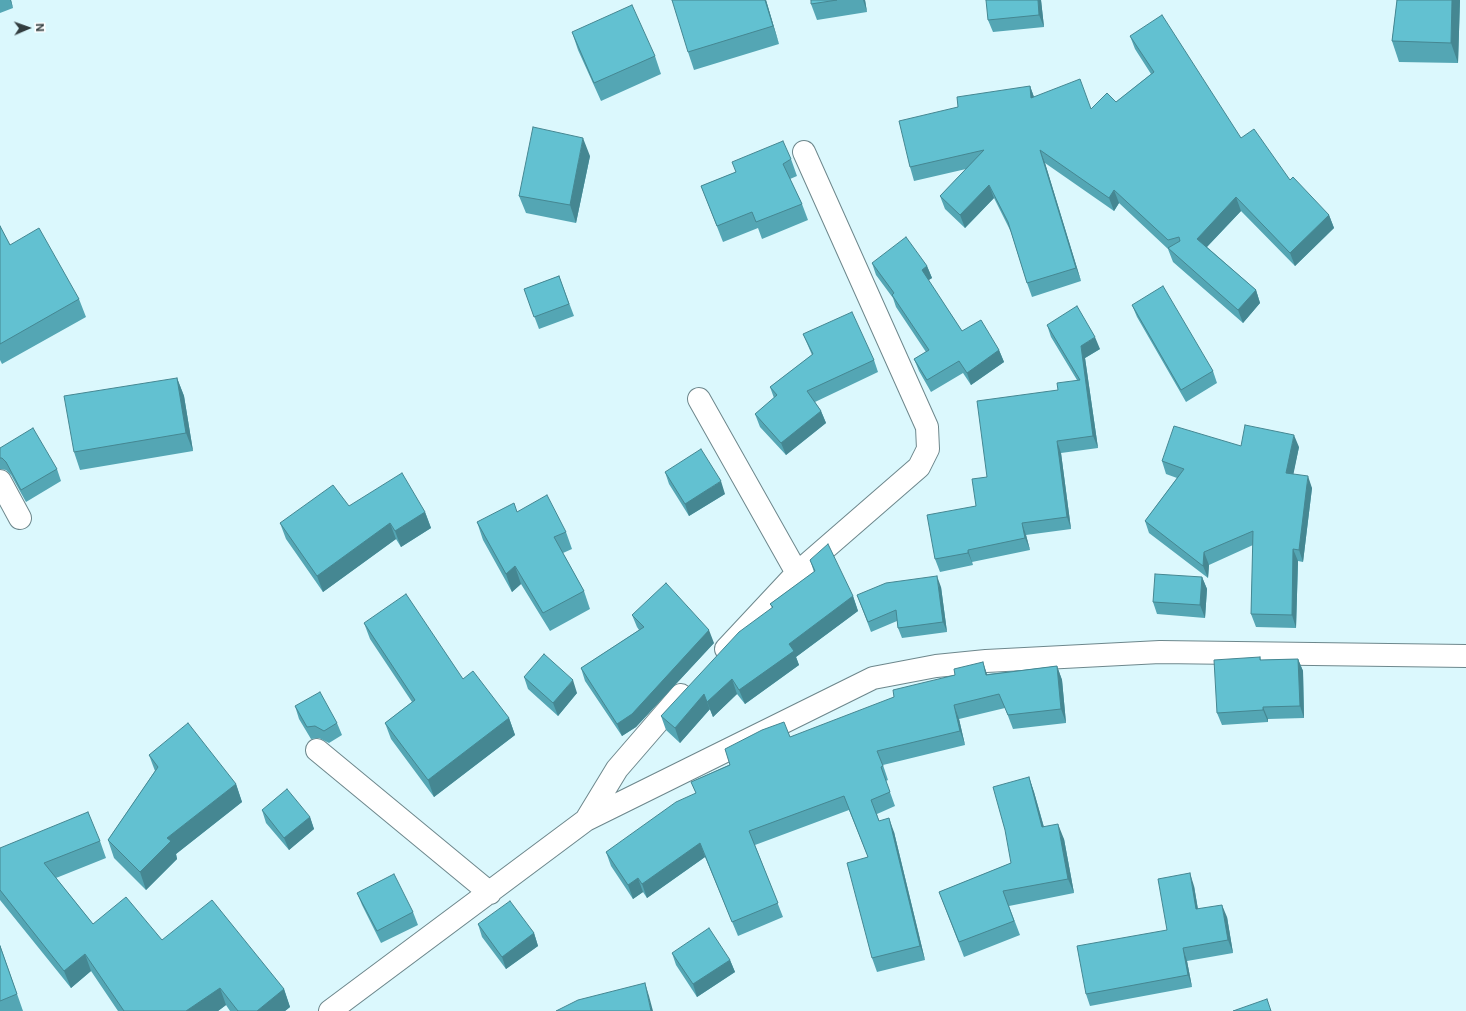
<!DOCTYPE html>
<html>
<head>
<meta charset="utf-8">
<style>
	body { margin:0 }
	#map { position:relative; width:1466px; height:1011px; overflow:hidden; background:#dbf8fd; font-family:Inter,sans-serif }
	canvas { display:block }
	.north { position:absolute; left:8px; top:8px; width:40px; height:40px; -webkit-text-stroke:3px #fff; paint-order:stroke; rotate:88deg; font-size:11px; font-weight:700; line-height:16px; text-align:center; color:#323d3f }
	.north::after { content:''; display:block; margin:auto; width:14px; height:18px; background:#323d3f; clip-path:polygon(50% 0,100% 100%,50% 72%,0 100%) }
</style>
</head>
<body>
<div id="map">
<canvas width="1466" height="1011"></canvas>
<div class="north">N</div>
</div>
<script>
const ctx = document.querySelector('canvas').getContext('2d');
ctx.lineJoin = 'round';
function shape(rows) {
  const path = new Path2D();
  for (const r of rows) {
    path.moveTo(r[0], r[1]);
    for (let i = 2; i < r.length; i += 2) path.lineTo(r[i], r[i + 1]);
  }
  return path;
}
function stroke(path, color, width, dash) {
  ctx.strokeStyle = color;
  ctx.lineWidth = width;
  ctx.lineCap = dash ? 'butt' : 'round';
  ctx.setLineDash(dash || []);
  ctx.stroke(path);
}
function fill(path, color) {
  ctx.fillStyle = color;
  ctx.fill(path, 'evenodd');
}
const street = shape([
	[699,399,797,573],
	[0,481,20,518],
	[726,649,797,573,919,467,928,449,927,427,804,152],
	[317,750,490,893],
	[586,820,873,678,936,666,986,661,1160,652,1466,656],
	[330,1011,586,820,617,769,681,695]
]);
stroke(street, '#6d878c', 24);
stroke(street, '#fff', 22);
fill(shape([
	[0,0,11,0,13,8,0,13],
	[766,0,779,44,694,70,688,52],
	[811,0,865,0,867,12,817,20,811,4],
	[1041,0,1044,27,993,32,988,20],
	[1397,0,1460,0,1458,63,1399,62,1392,41],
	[572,32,655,56,661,74,601,101,578,50],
	[1130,36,1241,138,1290,180,1329,215,1334,228,1295,266,1241,211,1207,247,1256,290,1260,303,1243,323,1173,262,1168,249,1119,203,1114,211,1045,163,1081,281,1032,297,1027,283,1011,232,994,198,965,228,945,209,940,196,966,169,914,181,910,167,958,107,1030,86,1034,97,1091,109,1116,102,1151,74,1135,49],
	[590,156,576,223,526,213,519,196],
	[791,159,797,176,790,179,802,204,808,220,762,239,758,228,723,242,701,186,736,172],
	[0,226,10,245,79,299,86,317,2,364,0,360],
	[872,263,927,266,932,278,928,280,962,331,999,350,1004,362,971,385,963,373,931,392,919,371,914,359,926,352,896,307,893,298,876,275],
	[559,276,574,316,539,329,524,289],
	[1132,305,1213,371,1217,383,1186,402,1137,317],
	[1047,325,1100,349,1085,358,1098,448,1061,453,1071,529,1026,535,1030,550,972,562,973,565,940,572,935,559,976,506,987,477,1058,390,1077,380,1051,337],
	[803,334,874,360,878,372,815,402,821,411,826,423,786,455,760,427,755,414,774,398,770,387,812,355],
	[177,378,184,396,193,451,80,470,74,452],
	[1241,446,1299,447,1293,474,1312,488,1303,562,1298,561,1296,628,1256,627,1251,614,1253,545,1209,565,1208,578,1149,533,1145,521,1177,478,1166,474,1162,461],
	[0,448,57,469,61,481,26,502,11,475,6,470,0,469],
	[665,472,725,494,689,516,669,484],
	[349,506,425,512,431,528,401,547,396,539,323,592,286,539,280,523],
	[517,512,566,532,572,549,563,553,584,591,590,609,550,631,521,584,512,592,483,540,477,522],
	[810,560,853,596,858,611,796,657,799,665,745,704,737,694,713,717,710,709,680,743,666,730,661,716,772,608,770,604,814,572],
	[1202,577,1207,589,1205,618,1157,614,1153,602],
	[941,587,947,632,902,638,898,628,897,621,871,632,857,595],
	[632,615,714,643,636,727,622,736,585,681,581,668,639,630,637,627],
	[364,623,463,679,509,718,515,735,434,797,391,739,385,723,412,702,370,639],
	[1260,657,1261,660,1298,659,1303,671,1304,718,1268,719,1268,722,1222,725,1217,713],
	[1057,666,1062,680,1066,723,1013,729,1005,708,959,719,965,745,883,765,888,780,886,781,895,806,877,814,879,821,894,832,925,960,877,972,872,958,868,857,849,810,755,845,783,917,738,936,705,857,647,898,643,892,633,899,611,866,606,852,696,793,691,782,790,737,988,674],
	[524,677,577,693,558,716,528,689],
	[295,706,337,723,342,735,329,743,319,738,311,739,299,719],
	[149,755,236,784,242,802,176,854,177,859,146,890,114,858,108,840,155,771],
	[1029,777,1034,792,1044,827,1064,839,1074,893,1009,906,1020,935,964,957,939,892,1011,863],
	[262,810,310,817,314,829,289,850,266,823],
	[100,841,106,858,56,878,93,924,162,940,284,989,290,1007,285,1011,230,1011,226,1005,218,1011,118,1011,91,971,71,988,0,900,0,848],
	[1194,886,1198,909,1227,917,1233,953,1187,961,1192,987,1090,1006,1086,994,1167,930],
	[357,893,413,912,418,925,381,943,362,905],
	[478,924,534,933,538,946,506,969,482,937],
	[0,945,23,1011,0,1011],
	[672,953,730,960,735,972,697,997,676,965]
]), '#54a6b4');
fill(shape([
	[10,0,11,0,13,8],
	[765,0,766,0,779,44,773,26],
	[863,0,865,0,867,12],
	[1038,0,1041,0,1044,27,1039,15],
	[1452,0,1460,0,1458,63,1451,43],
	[1030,86,1035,100,1031,98],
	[583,138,590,156,576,223,570,205],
	[1040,150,1045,163,1081,281,1076,268],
	[989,185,994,198,965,228,960,215],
	[1114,190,1119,203,1114,211,1109,198],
	[1236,197,1241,211,1202,252,1197,239],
	[1329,215,1334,228,1295,266,1290,253],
	[927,266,932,278,926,282,922,270],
	[1256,290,1260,303,1243,323,1238,310],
	[1095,337,1100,349,1085,358,1098,448,1093,436,1081,346],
	[999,350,1004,362,971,385,967,373],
	[177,378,184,396,193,451,186,433],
	[821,411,826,423,786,455,781,443],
	[1294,435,1299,447,1291,486,1286,473],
	[1057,441,1061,453,1071,529,1067,517],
	[1308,476,1312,488,1303,562,1299,550],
	[721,481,725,494,689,516,685,504],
	[425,512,431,528,401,547,395,531],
	[390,523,396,539,323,592,317,576],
	[1022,523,1026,535,1030,550,1025,538],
	[1293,549,1298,561,1296,628,1292,615],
	[968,550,973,565,968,553],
	[1204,552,1209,565,1208,578,1203,566],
	[515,566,521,584,512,592,506,574],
	[937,576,941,587,947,632,943,622],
	[1202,577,1207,589,1205,618,1200,605],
	[853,596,858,611,796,657,799,665,745,704,739,690,789,644],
	[709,630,714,643,636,727,622,736,617,724],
	[1298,659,1303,671,1304,718,1300,706],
	[983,662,988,677,986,675],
	[1057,666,1062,680,1066,723,1061,709],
	[732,679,737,694,713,717,707,702],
	[573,680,577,693,558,716,553,703],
	[704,694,710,709,680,743,675,728],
	[954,705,959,719,965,745,960,731],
	[1263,707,1268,719,1268,722,1263,710],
	[509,718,515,735,434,797,428,780],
	[1029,777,1034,792,1048,842,1042,827],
	[236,784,242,802,176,854,177,859,146,890,140,872,167,838],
	[310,817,314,829,289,850,284,838],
	[889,818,894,832,925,960,920,946],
	[1058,824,1064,839,1074,893,1068,879],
	[700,843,705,857,647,898,642,884],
	[1190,873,1194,886,1200,922,1196,909],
	[638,878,643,892,633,899,628,885],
	[1222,905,1227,917,1233,953,1228,940],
	[534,933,538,946,506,969,502,957],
	[1183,948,1187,961,1192,987,1188,975],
	[85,954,91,971,71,988,64,971],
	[730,960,735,972,697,997,693,984],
	[645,983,649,996,653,1011,651,1011],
	[220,988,226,1005,218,1011,186,1011],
	[284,989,290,1007,285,1011,257,1011]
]), '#458792');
const building = shape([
	[672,0,765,0,773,26,688,52,672,0],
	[811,0,837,0,811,4,811,0],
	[986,0,1038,0,1039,15,988,20,986,0],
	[1397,0,1452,0,1451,43,1392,41,1397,0],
	[632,5,655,56,594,83,572,32,632,5],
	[1162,15,1241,138,1254,129,1290,180,1293,177,1329,215,1290,253,1236,197,1197,239,1256,290,1238,310,1168,248,1180,241,1179,237,1168,240,1114,190,1109,198,1040,150,1076,268,1027,283,1008,222,989,185,960,215,940,196,984,150,910,167,899,121,958,107,957,97,1030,86,1031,98,1080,79,1091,109,1107,93,1116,102,1154,72,1130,36,1162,15],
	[533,127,583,138,570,205,519,196,533,127],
	[783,141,791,159,783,164,802,204,756,222,752,212,717,226,701,186,736,172,732,162,783,141],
	[0,226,10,245,39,228,79,299,0,344,0,226],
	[906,237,927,266,922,270,962,331,981,320,999,350,967,373,959,361,927,380,914,359,929,350,892,295,894,293,872,263,906,237],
	[559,276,569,304,534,317,524,289,559,276],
	[1163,286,1213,371,1181,390,1132,305,1163,286],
	[1077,306,1095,337,1081,346,1093,436,1057,441,1067,517,1022,523,1025,538,968,550,968,553,935,559,927,515,976,506,972,479,987,477,977,401,1058,390,1057,383,1080,380,1047,325,1077,306],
	[852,312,874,360,807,391,821,411,781,443,755,414,777,395,770,387,813,354,803,334,852,312],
	[177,378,186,433,74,452,64,396,177,378],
	[1245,425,1294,435,1286,473,1308,476,1299,550,1293,549,1292,615,1251,614,1253,531,1204,552,1203,566,1145,521,1184,469,1162,461,1174,426,1241,446,1245,425],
	[33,428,57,469,21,490,6,462,2,458,0,458,0,448,33,428],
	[701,449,721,481,685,504,665,472,701,449],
	[402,473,425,512,395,531,390,523,317,576,280,523,333,485,349,506,402,473],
	[547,495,566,532,554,537,584,591,543,613,515,566,506,574,477,522,514,503,517,512,547,495],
	[828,544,853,596,789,644,794,651,739,690,732,679,707,702,704,694,675,728,661,716,739,632,773,607,770,604,815,571,810,560,828,544],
	[1155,574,1202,577,1200,605,1153,602,1155,574],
	[937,576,943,622,898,628,896,610,868,622,857,595,886,583,937,576],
	[666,583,709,630,632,714,617,724,581,668,644,627,632,615,666,583],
	[406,594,463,679,473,671,509,718,428,780,385,723,415,700,364,623,406,594],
	[544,654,573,680,553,703,524,677,544,654],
	[1260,657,1260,660,1298,659,1300,706,1263,707,1263,710,1217,713,1214,660,1260,657],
	[983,662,986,675,1057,666,1061,709,1008,715,999,694,954,705,960,731,877,751,883,766,881,767,890,792,871,800,879,821,889,818,920,946,872,958,847,863,868,857,844,796,749,831,778,903,732,922,700,843,642,884,638,878,628,885,606,852,676,802,696,793,691,782,730,765,725,749,762,730,784,722,790,737,894,697,893,690,955,675,954,669,983,662],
	[320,692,337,723,324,731,315,726,307,727,295,706,320,692],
	[188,723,236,784,167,838,171,841,140,872,108,840,158,767,149,755,188,723],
	[1029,777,1042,827,1058,824,1068,879,1003,891,1014,921,959,942,939,892,1011,863,1005,830,993,787,1029,777],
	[287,789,310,817,284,838,262,810,287,789],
	[88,812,100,841,44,863,93,924,126,897,162,940,212,900,284,989,257,1011,238,1011,220,988,186,1011,124,1011,85,954,64,971,0,890,0,848,88,812],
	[1190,873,1196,909,1222,905,1228,940,1183,948,1188,975,1086,994,1077,946,1167,930,1158,879,1190,873],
	[394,874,413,912,377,931,357,893,394,874],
	[510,901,534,933,502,957,478,924,510,901],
	[709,928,730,960,693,984,672,953,709,928],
	[0,946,17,994,0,1001,0,946],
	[645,983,651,1011,556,1011,578,1000,645,983],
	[1267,999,1271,1011,1233,1011,1267,999]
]);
fill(building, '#62c1d1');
stroke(building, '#458792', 1);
</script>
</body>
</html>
